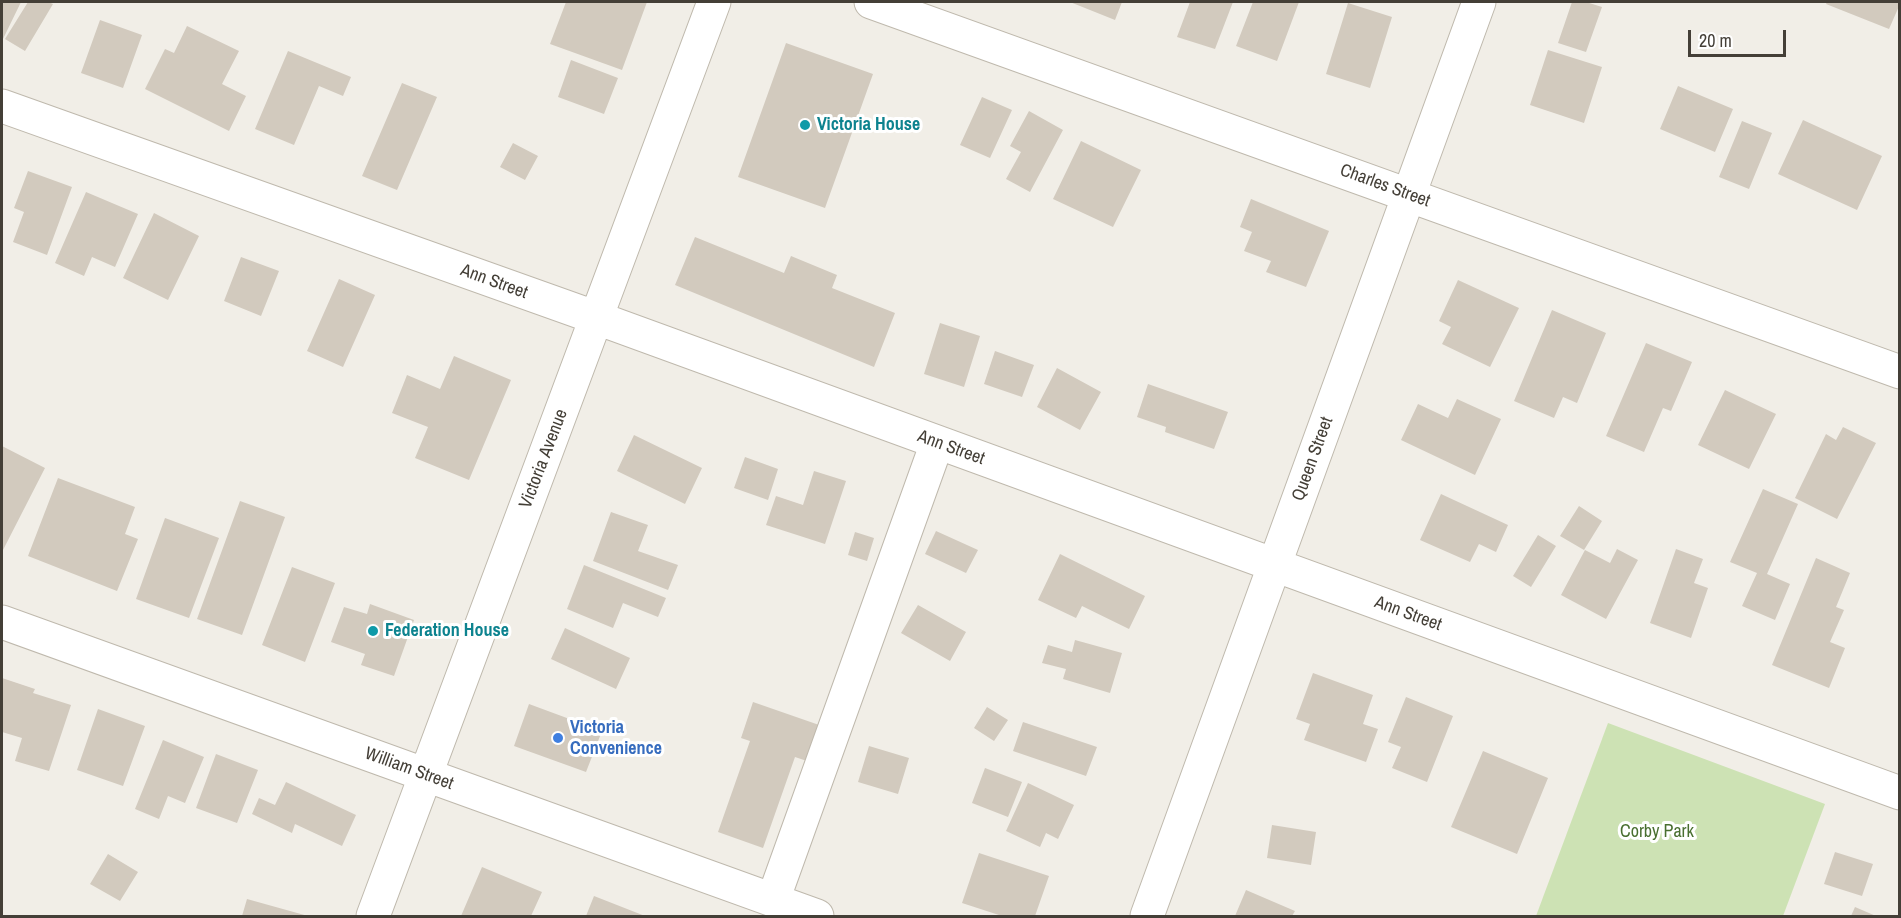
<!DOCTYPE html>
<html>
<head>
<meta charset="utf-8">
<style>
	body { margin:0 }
	#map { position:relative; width:1901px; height:918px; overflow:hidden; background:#f1eee7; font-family:"Archivo Narrow",sans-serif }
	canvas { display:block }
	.frame { position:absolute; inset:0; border:3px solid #443f37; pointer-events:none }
	.scale { position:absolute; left:1688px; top:30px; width:98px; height:27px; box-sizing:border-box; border:3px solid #443f37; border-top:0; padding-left:8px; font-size:18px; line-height:21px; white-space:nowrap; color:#443f37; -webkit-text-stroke:4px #fff; paint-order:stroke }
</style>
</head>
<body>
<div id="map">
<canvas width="1901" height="918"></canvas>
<div class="frame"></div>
<div class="scale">20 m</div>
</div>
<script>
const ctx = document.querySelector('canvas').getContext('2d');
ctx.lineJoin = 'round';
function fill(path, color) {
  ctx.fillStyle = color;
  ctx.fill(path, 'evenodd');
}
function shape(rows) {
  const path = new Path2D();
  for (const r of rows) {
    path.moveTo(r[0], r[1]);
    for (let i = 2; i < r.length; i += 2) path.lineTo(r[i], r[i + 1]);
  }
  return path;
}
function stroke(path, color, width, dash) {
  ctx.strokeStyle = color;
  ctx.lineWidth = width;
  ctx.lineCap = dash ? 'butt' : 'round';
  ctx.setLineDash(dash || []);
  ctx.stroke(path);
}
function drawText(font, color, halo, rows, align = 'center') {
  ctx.font = font + ' "Archivo Narrow",sans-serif';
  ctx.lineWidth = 6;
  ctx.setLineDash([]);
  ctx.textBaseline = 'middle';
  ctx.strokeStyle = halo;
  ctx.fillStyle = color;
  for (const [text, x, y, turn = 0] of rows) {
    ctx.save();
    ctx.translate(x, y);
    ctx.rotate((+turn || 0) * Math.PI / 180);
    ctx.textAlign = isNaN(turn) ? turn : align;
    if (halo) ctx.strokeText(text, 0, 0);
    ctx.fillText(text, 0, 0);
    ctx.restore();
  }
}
fill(shape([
	[1608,723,1825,804,1783,916,1536,916]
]), '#cde2b4');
fill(shape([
	[2,2,21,2,2,41],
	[28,2,48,2,53,4,25,51,5,39],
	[566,2,647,2,622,70,550,44],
	[1070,2,1122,2,1115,20],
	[1190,2,1233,2,1215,49,1177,37],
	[1253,2,1299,2,1277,61,1236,46],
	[1572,2,1586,2,1602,7,1586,52,1558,43],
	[1827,2,1900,2,1900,4,1889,29,1826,4],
	[1348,3,1392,17,1370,88,1326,74],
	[100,20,142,35,123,88,81,73],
	[187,26,239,51,222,84,246,96,229,131,145,89,165,49,174,53],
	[786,43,873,74,825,208,738,177],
	[1548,50,1602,67,1584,123,1530,105],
	[288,51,351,77,343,96,319,86,294,145,255,129],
	[571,60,618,78,604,114,558,97],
	[402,83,437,97,397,190,362,176],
	[1678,86,1733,109,1715,152,1660,129],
	[982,97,1012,110,990,158,960,145],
	[1029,111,1063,130,1030,192,1006,179,1021,152,1010,146],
	[1803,120,1882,156,1857,210,1778,174],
	[1742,121,1772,133,1749,189,1719,177],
	[1081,141,1141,170,1113,227,1053,199],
	[513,143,538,156,525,180,500,167],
	[28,171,72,187,47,255,13,242,24,212,14,208],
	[86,192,138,214,115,267,92,257,84,276,55,263],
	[1251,199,1329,231,1306,287,1266,272,1271,261,1244,251,1252,232,1240,227],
	[154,213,199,236,168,300,123,278],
	[695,237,784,273,791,256,837,275,832,288,895,313,874,367,675,285],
	[241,257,279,271,261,316,224,301],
	[339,279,375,295,343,367,307,351],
	[1458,280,1519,308,1490,367,1442,344,1451,327,1439,321],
	[1552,310,1606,333,1577,403,1563,397,1554,418,1514,401],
	[940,323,980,336,964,387,924,374],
	[1646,343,1692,362,1671,411,1663,408,1644,452,1606,436],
	[995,351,1034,365,1022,397,984,384],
	[454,356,511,380,469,480,415,458,428,427,392,413,407,375,440,389],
	[1057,368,1101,392,1080,430,1037,407],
	[1148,384,1228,412,1214,449,1165,432,1166,427,1137,417],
	[1725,390,1776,414,1749,469,1698,445],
	[1457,399,1501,419,1475,475,1401,440,1418,404,1448,418],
	[1843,427,1876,443,1837,519,1795,498,1826,434,1836,440],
	[634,435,702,468,685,504,617,471],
	[2,446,45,468,3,550,2,550],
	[745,457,778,469,768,500,734,488],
	[814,471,846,481,825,544,766,525,776,496,803,505],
	[58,478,135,507,125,534,138,539,117,591,28,556],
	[1763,489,1798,504,1767,574,1790,584,1775,620,1742,606,1757,573,1730,562],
	[1441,494,1508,525,1496,552,1479,544,1470,562,1420,540],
	[240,501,285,517,242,635,197,619],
	[1579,506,1602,521,1584,550,1560,536],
	[611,512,648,525,638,551,678,565,668,590,593,561],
	[165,518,219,538,189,618,136,599],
	[936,531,978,550,966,573,925,554],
	[855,532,874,538,867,561,848,555],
	[1538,535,1556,546,1531,587,1513,576],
	[1617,549,1638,560,1606,619,1561,595,1585,550,1610,563],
	[1676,549,1703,559,1694,583,1708,588,1691,638,1650,623],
	[1060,554,1145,596,1129,629,1082,606,1076,618,1038,600],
	[1816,558,1850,573,1836,607,1844,610,1830,642,1845,648,1829,688,1772,665],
	[584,565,666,598,658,617,623,603,613,628,567,609],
	[292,567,335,583,305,662,262,645],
	[370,604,414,620,394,676,361,665,365,654,331,642,344,607,367,614],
	[918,605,966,632,950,661,901,633],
	[565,628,630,658,616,689,551,659],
	[1075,640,1122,653,1110,693,1063,679,1066,669,1042,663,1048,645,1072,652],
	[1313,673,1373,695,1363,724,1378,729,1366,762,1304,740,1310,724,1296,719],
	[2,678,35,689,33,693,71,705,49,771,15,761,22,738,2,732],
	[1406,697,1453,716,1427,782,1392,768,1401,747,1388,742],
	[753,702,822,726,810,762,795,757,763,848,718,832,750,741,741,738],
	[529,704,602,731,586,772,514,746],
	[987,707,1008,720,994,741,974,728],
	[98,709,145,726,123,786,77,770],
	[1023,722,1097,747,1086,776,1013,751],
	[163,740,204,757,185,803,168,796,159,819,135,809],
	[869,746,909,758,898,794,858,782],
	[1483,751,1548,778,1517,854,1451,827],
	[216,754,258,770,237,823,196,808],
	[985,768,1022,782,1008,817,972,803],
	[286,782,356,815,342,846,295,824,292,833,252,814,259,798,275,805],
	[1028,783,1074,805,1058,839,1046,833,1040,847,1006,831],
	[1272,825,1316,832,1311,865,1267,858],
	[1835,852,1873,864,1862,896,1824,884],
	[979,853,1049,876,1035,916,1002,916,962,903],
	[108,854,138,872,120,901,90,884],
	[482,867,542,892,531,916,461,916],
	[1246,890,1295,911,1292,916,1235,916],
	[594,896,645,916,586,916],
	[247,899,308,916,242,916],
	[1855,907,1876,916,1851,916]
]), '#d2cabe');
const minor = shape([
	[871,2,1900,372],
	[2,106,597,318,1900,793],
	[2,622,817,916],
	[773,900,937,443],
	[373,916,714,2],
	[1147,916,1479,2]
]);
stroke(minor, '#bfb9ad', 35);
stroke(minor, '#fff', 33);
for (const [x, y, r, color] of [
	[805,125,6,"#0f9aa8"],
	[373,631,6,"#0f9aa8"],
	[558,738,6,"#3f7fe0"]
]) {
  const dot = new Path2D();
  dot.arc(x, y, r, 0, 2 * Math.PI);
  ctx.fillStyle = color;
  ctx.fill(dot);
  stroke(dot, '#fff', 2);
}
drawText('bold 18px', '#0d838f', '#fff', [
	["Victoria House",817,125],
	["Federation House",385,631]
], 'left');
drawText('18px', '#443f37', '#fff', [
	["Charles Street",1385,186,20],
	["Ann Street",494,282,20],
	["Ann Street",951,448,20],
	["Victoria Avenue",544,459,-69],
	["Queen Street",1313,459,-70],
	["Ann Street",1408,614,20],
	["William Street",409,769,20]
]);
drawText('bold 18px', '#366cbe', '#fff', [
	["Victoria",570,728],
	["Convenience",570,749]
], 'left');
drawText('18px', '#496f30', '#fff', [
	["Corby Park",1657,832]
]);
</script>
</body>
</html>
